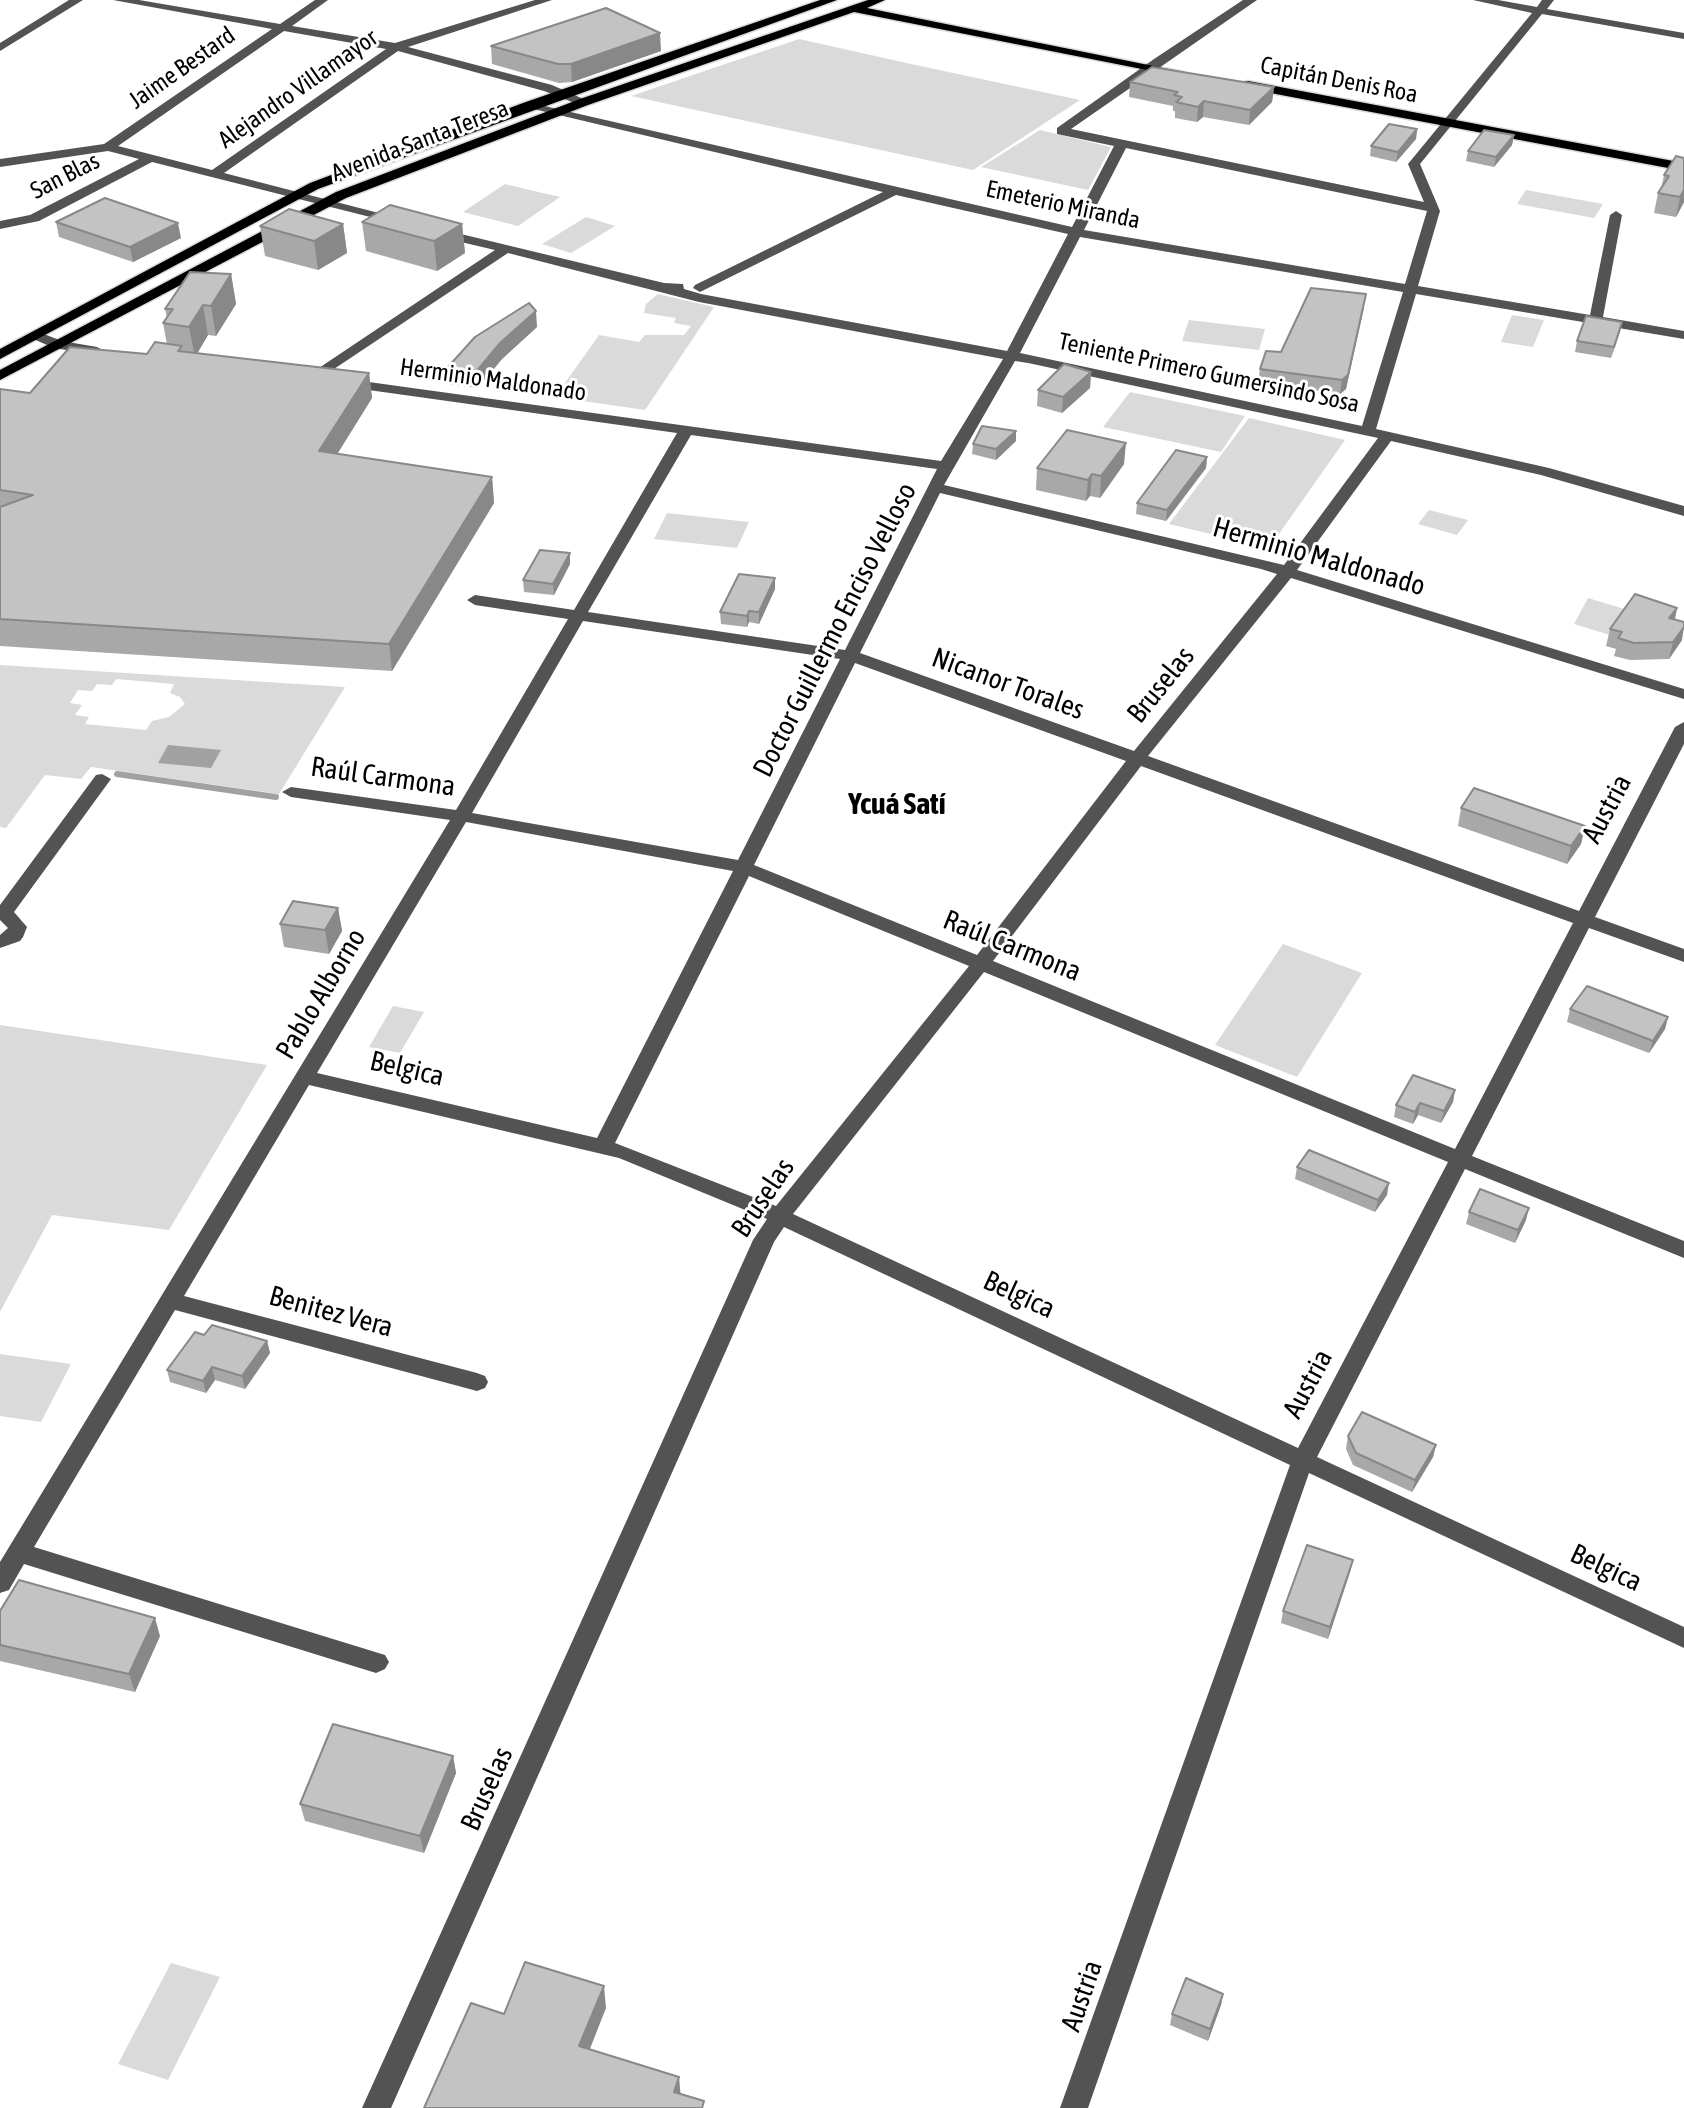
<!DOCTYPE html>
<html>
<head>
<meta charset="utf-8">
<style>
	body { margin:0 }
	canvas { display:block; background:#fff }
</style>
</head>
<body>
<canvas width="1684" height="2108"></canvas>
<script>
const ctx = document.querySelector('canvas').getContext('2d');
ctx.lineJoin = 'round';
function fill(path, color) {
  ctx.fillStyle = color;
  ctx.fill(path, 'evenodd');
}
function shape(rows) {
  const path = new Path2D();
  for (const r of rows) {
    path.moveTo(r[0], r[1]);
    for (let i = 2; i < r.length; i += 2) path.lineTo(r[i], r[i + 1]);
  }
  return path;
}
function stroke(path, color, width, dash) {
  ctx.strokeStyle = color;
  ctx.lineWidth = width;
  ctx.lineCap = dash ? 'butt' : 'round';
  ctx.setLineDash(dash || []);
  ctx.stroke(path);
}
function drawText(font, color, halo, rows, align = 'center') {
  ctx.font = font + ' "Asap Condensed",sans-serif';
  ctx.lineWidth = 6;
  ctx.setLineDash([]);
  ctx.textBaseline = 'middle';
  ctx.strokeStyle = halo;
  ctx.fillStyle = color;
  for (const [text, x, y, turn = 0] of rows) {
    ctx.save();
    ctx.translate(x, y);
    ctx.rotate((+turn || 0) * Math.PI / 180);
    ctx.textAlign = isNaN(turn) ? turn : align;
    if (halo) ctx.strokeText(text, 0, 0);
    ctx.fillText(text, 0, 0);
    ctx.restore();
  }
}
fill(shape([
	[799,39,911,64,1080,100,973,170,631,96],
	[1040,130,1111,147,1088,190,981,167],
	[505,184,530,190,560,197,518,226,463,212],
	[1526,190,1603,204,1594,218,1517,204],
	[586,217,615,226,571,253,542,244],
	[658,294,714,307,645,410,555,397,599,335,639,342,645,335,684,335,691,326,674,323,676,318,644,313,646,304],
	[1512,315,1544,320,1533,347,1501,342],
	[1189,320,1265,329,1259,350,1182,341],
	[1130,392,1245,416,1221,452,1103,427],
	[1249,418,1345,440,1269,548,1169,524],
	[1429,510,1437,512,1468,520,1457,535,1418,524],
	[667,513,749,522,737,548,654,539],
	[1588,598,1631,611,1613,636,1574,624],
	[0,665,345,687,279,794,91,767,81,779,45,775,6,828,0,827],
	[116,679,174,684,170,693,180,697,185,704,169,717,152,721,146,730,85,724,89,717,75,715,82,705,70,703,78,690,92,691,97,684,112,685],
	[1283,944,1362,973,1297,1077,1215,1045],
	[393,1006,424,1012,400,1053,369,1047],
	[0,1025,267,1065,169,1230,52,1215,0,1312],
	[0,1354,71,1364,41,1422,0,1416],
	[171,1963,220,1977,168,2080,118,2064]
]), '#dadada');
fill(shape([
	[168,745,221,750,211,768,158,763]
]), '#a1a1a1');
stroke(shape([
	[117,774,276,797]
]), '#a1a1a1', 6);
const major = shape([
	[820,0,837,0,318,189,0,359,0,349,310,183,523,103,820,0],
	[868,0,885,0,867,8,1183,72,1177,76,854,12,588,105,346,198,0,380,0,370,336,192,580,99,868,0],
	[1248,81,1684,163,1684,171,1244,88,1244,82,1248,81]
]);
stroke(major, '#dbdbdb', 3);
fill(shape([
	[69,0,83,0,0,51,0,43,69,0],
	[113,0,139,0,280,24,315,0,328,0,292,26,395,43,535,0,552,0,408,47,552,85,590,102,580,105,544,91,398,51,224,173,402,219,402,225,152,162,39,221,0,229,0,221,30,215,139,159,108,151,0,167,0,159,104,144,272,29,113,0],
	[284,31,386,49,212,170,118,146,284,31],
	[1243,0,1257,0,1071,129,1424,202,1408,164,1532,13,1473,0,1498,0,1537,7,1542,0,1554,0,1547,9,1684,33,1684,39,1542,14,1420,164,1440,211,1418,286,1590,315,1610,215,1616,211,1622,215,1603,317,1684,331,1684,339,1416,294,1376,429,1549,468,1684,506,1684,516,1541,475,1391,441,1297,570,1684,689,1684,699,1291,578,1148,756,1579,911,1675,727,1684,722,1684,744,1595,917,1684,949,1684,962,1589,928,1472,1156,1684,1241,1684,1258,1465,1169,1317,1457,1684,1627,1684,1648,1309,1473,1088,2108,1060,2108,1290,1465,784,1227,774,1242,391,2108,362,2108,753,1240,767,1219,619,1158,309,1085,184,1296,477,1373,485,1376,488,1382,485,1388,477,1391,175,1310,34,1547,385,1655,389,1662,385,1669,376,1673,24,1564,9,1590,0,1593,0,1562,450,820,291,797,282,792,291,787,456,810,568,619,475,605,467,600,475,595,574,610,677,433,347,387,340,383,347,379,941,461,1003,359,699,302,508,253,316,381,304,378,495,250,431,235,431,229,436,228,664,283,683,284,684,289,701,294,1007,351,1068,234,896,195,700,292,693,288,695,285,883,192,521,106,527,102,1072,227,1114,146,1057,134,1057,128,1154,59,1243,0],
	[1126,148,1427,211,1405,284,1084,230,1126,148],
	[1080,237,1403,292,1362,426,1020,353,1080,237],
	[1015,361,1028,363,1378,438,1284,565,944,485,1015,361],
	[691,435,937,469,845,650,588,612,691,435],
	[940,493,1261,569,1277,574,1134,751,860,653,940,493],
	[583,621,840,659,738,860,472,813,583,621],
	[855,663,1126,761,977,955,754,865,855,663],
	[1141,766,1573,923,1455,1149,993,961,1141,766],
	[466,822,733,871,597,1138,317,1073,466,822],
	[749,876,969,966,776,1206,615,1143,749,876],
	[984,972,1448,1162,1298,1448,793,1214,984,972],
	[36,331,62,341,97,347,104,351,97,355,54,348,31,338,29,335,36,331],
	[102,774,111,779,14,912,27,927,23,937,20,941,0,948,0,935,8,928,0,920,0,905,96,775,102,774]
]), '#535353');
fill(major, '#000');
fill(shape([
	[491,46,661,51,572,82,559,83,492,64],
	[1130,82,1274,87,1272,102,1249,125,1203,117,1197,122,1175,118,1175,111,1173,111,1173,106,1129,97],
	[1417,129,1416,139,1396,162,1370,156,1371,146],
	[1514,135,1512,145,1494,167,1466,161,1468,151],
	[1684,158,1684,202,1676,217,1654,213,1658,193,1661,189,1664,175],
	[56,222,181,238,133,262,59,237],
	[362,222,462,224,465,253,437,271,366,251],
	[343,224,347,253,318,270,265,256,260,226],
	[231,274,236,304,216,336,208,335,197,354,369,373,372,398,337,454,492,477,494,503,392,671,0,646,0,389,30,393,147,354,167,344,163,323,167,318,165,309],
	[1364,308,1346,389,1340,394,1258,383,1260,369,1281,352],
	[1622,322,1611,358,1575,352,1577,341],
	[537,327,502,359,478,388,449,384,447,368],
	[1091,372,1090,388,1062,413,1037,406,1038,390],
	[1016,441,996,460,972,454,973,444],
	[1207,457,1206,468,1166,521,1136,514,1137,503],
	[1124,464,1100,498,1090,496,1086,501,1036,490,1037,468],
	[570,564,554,595,524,592,523,580],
	[775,578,775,589,759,624,749,622,747,627,721,624,720,612],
	[1677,608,1675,620,1682,640,1669,659,1630,660,1614,656,1616,649,1606,646,1610,629],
	[1461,808,1585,826,1581,844,1567,864,1458,826],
	[338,908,342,931,329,954,284,947,280,924],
	[1570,1009,1668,1017,1665,1029,1649,1053,1567,1022],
	[1455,1090,1453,1102,1441,1123,1418,1115,1413,1124,1394,1117,1396,1105],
	[1297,1167,1387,1195,1375,1212,1295,1179],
	[1469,1212,1526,1220,1515,1243,1466,1224],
	[204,1335,267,1341,270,1353,245,1389,215,1380,206,1393,170,1382,167,1370],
	[1348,1436,1436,1445,1433,1457,1412,1492,1353,1465,1346,1449],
	[1353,1560,1350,1572,1328,1639,1281,1623,1283,1611],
	[0,1611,160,1636,135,1692,0,1661],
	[453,1756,456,1773,424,1853,305,1821,300,1804],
	[1223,1994,1221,2005,1208,2041,1170,2025,1172,2014]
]), '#a8a8a8');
fill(shape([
	[660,33,661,51,572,82,571,64],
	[1274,87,1272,102,1249,125,1250,110],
	[1204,101,1203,117,1197,122,1198,107],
	[1417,129,1416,139,1396,162,1398,152],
	[1514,135,1512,145,1494,167,1496,157],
	[1684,190,1684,202,1676,217,1680,197],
	[178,223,181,238,133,262,130,247],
	[343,224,347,253,318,270,314,241],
	[462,224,465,253,437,271,434,241],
	[231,274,236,304,216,336,211,306],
	[1366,294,1346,389,1340,394,1342,380],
	[203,305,208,335,195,357,189,327],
	[536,311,537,327,502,359,478,388,476,372,500,343],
	[1622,322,1620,332,1611,358,1614,347],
	[1091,372,1090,388,1062,413,1063,397],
	[369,373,372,398,323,477,319,451],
	[1016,431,1016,441,996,460,996,449],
	[1126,443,1124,464,1100,498,1101,476],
	[1207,457,1206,468,1166,521,1167,510],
	[1092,474,1090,496,1086,501,1088,480],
	[492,477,494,503,392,671,389,644],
	[570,553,570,564,554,595,553,584],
	[775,578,775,589,759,624,759,612],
	[1677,608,1673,625,1669,618],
	[749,611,749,622,747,627,747,616],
	[1684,627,1682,640,1669,659,1673,642],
	[1585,826,1581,844,1567,864,1571,846],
	[338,908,342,931,329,954,325,930],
	[1668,1017,1665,1029,1649,1053,1653,1041],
	[1455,1090,1453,1102,1441,1123,1444,1111],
	[1420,1103,1418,1115,1413,1124,1415,1112],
	[1389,1183,1387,1195,1375,1212,1378,1200],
	[1529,1208,1526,1220,1515,1243,1518,1230],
	[267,1341,270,1353,245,1389,242,1376],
	[212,1367,215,1380,206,1393,203,1381],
	[1436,1445,1433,1457,1412,1492,1415,1480],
	[1353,1560,1350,1572,1328,1639,1330,1627],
	[155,1618,160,1636,135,1692,129,1674],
	[453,1756,456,1773,424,1853,420,1836],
	[604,1986,606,2008,582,2069,579,2046],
	[1223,1994,1221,2005,1208,2041,1210,2029],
	[679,2077,681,2099,674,2092]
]), '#888');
const building = shape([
	[606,8,660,33,571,64,558,64,491,46,606,8],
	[1152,67,1274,87,1250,110,1204,101,1198,107,1176,102,1182,97,1174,95,1178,92,1130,82,1152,67],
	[1389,124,1417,129,1398,152,1371,146,1389,124],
	[1484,130,1514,135,1496,157,1468,151,1484,130],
	[1676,156,1684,158,1684,190,1680,197,1658,193,1669,176,1664,175,1676,156],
	[105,198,178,223,130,247,56,222,105,198],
	[390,205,462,224,434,241,362,222,390,205],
	[289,209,343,224,314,241,260,226,289,209],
	[190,272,231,274,211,306,203,305,189,327,163,323,173,309,165,309,190,272],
	[1311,288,1366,294,1348,375,1342,380,1260,369,1266,351,1281,352,1311,288],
	[529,303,536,311,500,343,476,372,447,368,475,337,529,303],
	[1586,316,1622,322,1614,347,1577,341,1586,316],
	[155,342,182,346,178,351,369,373,319,451,492,477,389,644,0,619,0,507,33,495,0,490,0,389,30,393,70,347,147,354,155,342],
	[1064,364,1091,372,1063,397,1038,390,1064,364],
	[982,426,1016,431,996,449,973,444,982,426],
	[1067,430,1126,443,1101,476,1092,474,1088,480,1037,468,1067,430],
	[1176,450,1207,457,1167,510,1137,503,1176,450],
	[540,550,570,553,553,584,523,580,540,550],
	[739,574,775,578,759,612,749,611,747,616,720,612,739,574],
	[1635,594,1677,608,1669,618,1684,622,1684,627,1673,642,1634,643,1618,638,1622,632,1610,629,1635,594],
	[1474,788,1585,826,1571,846,1461,808,1474,788],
	[293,901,338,908,325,930,280,924,293,901],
	[1587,986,1668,1017,1653,1041,1570,1009,1587,986],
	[1413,1075,1455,1090,1444,1111,1420,1103,1415,1112,1396,1105,1413,1075],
	[1309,1150,1389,1183,1378,1200,1297,1167,1309,1150],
	[1480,1189,1529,1208,1518,1230,1469,1212,1480,1189],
	[212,1325,267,1341,242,1376,212,1367,203,1381,167,1370,195,1332,204,1335,212,1325],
	[1362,1412,1436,1445,1415,1480,1356,1453,1348,1436,1362,1412],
	[1307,1545,1353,1560,1330,1627,1283,1611,1307,1545],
	[19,1580,155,1618,129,1674,0,1645,0,1611,19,1580],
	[333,1724,453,1756,420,1836,300,1804,333,1724],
	[525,1962,604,1986,579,2046,679,2077,674,2092,704,2101,702,2108,424,2108,471,2003,504,2014,525,1962],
	[1186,1978,1223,1994,1210,2029,1172,2014,1186,1978]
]);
fill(building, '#c3c3c3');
stroke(building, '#888', 2);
drawText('24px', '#000', '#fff', [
	["Jaime Bestard",182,68,-35],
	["Capitán Denis Roa",1339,80,11],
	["Alejandro Villamayor",298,89,-35],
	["Avenida Santa Teresa",420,141,-21],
	["San Blas",65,176,-27],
	["Emeterio Miranda",1063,205,12],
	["Teniente Primero Gumersindo Sosa",1209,373,12],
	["Herminio Maldonado",493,380,8]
]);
drawText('28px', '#000', '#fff', [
	["Herminio Maldonado",1319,557,16],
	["Doctor Guillermo Enciso Velloso",835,630,-63],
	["Nicanor Torales",1008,684,20],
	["Bruselas",1161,685,-51],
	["Raúl Carmona",383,777,8],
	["Austria",1607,809,-62],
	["Raúl Carmona",1012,946,22],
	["Pablo Alborno",321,994,-59],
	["Belgica",407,1069,13],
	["Bruselas",763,1198,-56],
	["Belgica",1019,1295,25],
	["Benitez Vera",331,1312,15],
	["Austria",1308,1384,-62],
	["Belgica",1606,1568,25],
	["Bruselas",487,1789,-66],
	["Austria",1082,1996,-71]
]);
drawText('bold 30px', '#000', '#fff', [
	["Ycuá Satí",897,805]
]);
</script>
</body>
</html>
